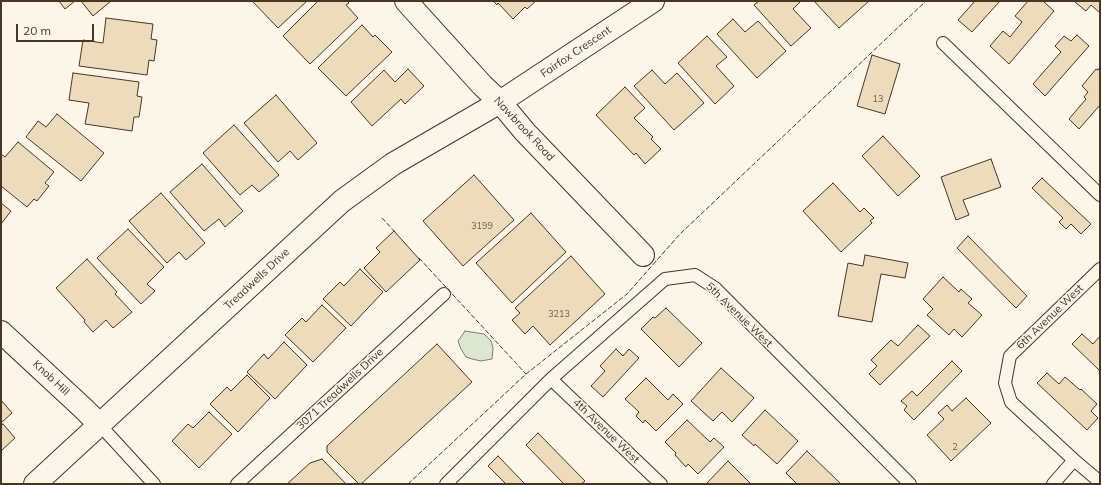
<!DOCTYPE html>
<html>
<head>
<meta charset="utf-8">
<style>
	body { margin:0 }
	#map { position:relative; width:1101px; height:485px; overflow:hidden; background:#fbf6e9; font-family:Mulish,sans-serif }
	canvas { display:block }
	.frame { position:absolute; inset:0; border:2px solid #4a3520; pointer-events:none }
	.scale { position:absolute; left:16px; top:24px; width:78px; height:18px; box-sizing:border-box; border:2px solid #4a3520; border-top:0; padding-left:5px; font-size:12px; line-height:14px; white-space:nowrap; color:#4a3520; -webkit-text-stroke:3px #fbf6e9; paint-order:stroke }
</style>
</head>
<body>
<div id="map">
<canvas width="1101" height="485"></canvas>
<div class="frame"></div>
<div class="scale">20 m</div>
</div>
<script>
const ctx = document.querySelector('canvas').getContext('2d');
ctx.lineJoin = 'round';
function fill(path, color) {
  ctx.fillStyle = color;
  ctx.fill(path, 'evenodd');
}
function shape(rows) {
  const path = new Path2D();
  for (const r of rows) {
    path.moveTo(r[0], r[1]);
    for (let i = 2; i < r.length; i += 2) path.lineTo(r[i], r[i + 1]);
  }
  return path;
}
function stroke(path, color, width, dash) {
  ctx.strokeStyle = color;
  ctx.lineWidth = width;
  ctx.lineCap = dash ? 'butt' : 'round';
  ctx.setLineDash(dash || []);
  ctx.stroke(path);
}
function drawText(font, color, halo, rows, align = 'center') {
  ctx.font = font + ' Mulish,sans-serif';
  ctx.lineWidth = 3;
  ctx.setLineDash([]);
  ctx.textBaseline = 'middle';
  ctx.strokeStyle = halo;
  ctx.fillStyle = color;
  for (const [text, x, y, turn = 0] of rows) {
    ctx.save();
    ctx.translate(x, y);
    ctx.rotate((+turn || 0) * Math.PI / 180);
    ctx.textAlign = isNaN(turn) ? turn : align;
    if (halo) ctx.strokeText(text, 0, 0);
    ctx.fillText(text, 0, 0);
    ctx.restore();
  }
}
const green = shape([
	[465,331,484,334,491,341,493,348,492,359,481,361,472,359,466,357,461,349,458,341,465,331]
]);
fill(green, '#dce7d0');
stroke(green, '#887966', 1);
const building = shape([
	[59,1,75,1,65,9,59,1],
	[81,1,111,1,93,16,81,1],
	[252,1,307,1,278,28,252,1],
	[318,1,347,1,349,3,346,5,358,18,310,64,283,36,318,1],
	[493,1,536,1,527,9,525,7,513,19,498,3,497,5,493,1],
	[759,1,801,1,793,9,811,28,791,46,754,5,759,1],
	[814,1,869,1,839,28,814,1],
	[975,1,1000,1,972,32,958,20,975,1],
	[1028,1,1040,1,1041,2,1043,1,1054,11,1009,64,990,46,1003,31,1010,37,1022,22,1015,16,1028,1],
	[1076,1,1100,1,1100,13,1091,5,1086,11,1075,2,1076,1],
	[106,18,153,24,151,39,157,40,154,61,149,60,147,75,79,66,83,40,103,43,106,18],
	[733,19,745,32,758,21,786,51,757,78,717,34,733,19],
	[362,25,373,37,375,35,392,52,346,96,318,68,362,25],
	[1077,35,1089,46,1045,96,1033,84,1061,52,1055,46,1064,36,1071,41,1077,35],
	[707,36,727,57,716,66,734,86,715,104,678,63,707,36],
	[872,55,900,64,885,114,857,106,872,55],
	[1100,67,1100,105,1079,129,1069,119,1086,99,1084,97,1088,92,1082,86,1096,69,1098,70,1100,67],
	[408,69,424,86,405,104,401,99,372,126,351,102,384,70,395,82,408,69],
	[652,70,665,84,677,73,704,103,674,130,634,86,652,70],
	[73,73,139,82,137,96,142,97,139,117,134,117,132,131,85,124,89,103,69,100,73,73],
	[625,87,645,108,634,118,653,137,651,139,661,149,645,164,636,153,634,155,596,115,625,87],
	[276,95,317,143,298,160,290,151,278,162,244,123,276,95],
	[57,114,104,153,81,181,26,137,38,121,46,127,57,114],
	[234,125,279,175,259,192,252,185,240,195,203,153,234,125],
	[883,136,920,176,898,196,862,156,883,136],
	[18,142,54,172,45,183,49,186,37,201,34,199,27,207,1,186,1,154,5,157,18,142],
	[991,159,1001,187,963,200,969,215,956,220,941,177,991,159],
	[202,164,243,211,225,227,219,219,204,231,170,192,202,164],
	[474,175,514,220,463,266,423,221,474,175],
	[1042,178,1091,224,1081,234,1071,224,1066,229,1059,222,1063,218,1032,188,1042,178],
	[833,183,860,212,864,208,874,218,870,221,872,223,841,252,803,211,833,183],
	[161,193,205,243,186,260,179,252,167,263,129,221,161,193],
	[1,203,11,211,1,224,1,203],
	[531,213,566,252,512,303,476,263,531,213],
	[128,229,164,267,147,284,155,291,141,304,97,258,128,229],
	[394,231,420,260,386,292,364,268,380,252,376,248,394,231],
	[968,236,1027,296,1016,308,957,248,968,236],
	[865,255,908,263,905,278,881,274,872,322,838,316,848,263,863,266,865,255],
	[571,256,605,294,550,345,533,326,525,334,512,320,520,313,515,308,571,256],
	[87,259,117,292,115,294,132,312,113,328,106,320,93,332,84,322,85,320,56,288,87,259],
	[360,269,383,292,351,326,323,299,340,282,344,286,360,269],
	[943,277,959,292,961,289,972,299,968,303,982,315,962,337,954,329,949,335,927,315,933,309,923,299,943,277],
	[322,305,346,328,313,362,285,335,302,318,306,322,322,305],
	[666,308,702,343,679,367,641,329,653,317,655,318,666,308],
	[918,325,930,336,880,385,869,374,877,366,871,360,891,340,898,346,918,325],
	[1082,334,1093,344,1100,336,1100,371,1072,344,1082,334],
	[284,342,307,365,275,399,247,372,264,354,268,359,284,342],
	[437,344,472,382,361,484,359,484,327,452,327,446,437,344],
	[616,349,623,356,629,349,639,358,603,397,591,386,605,371,600,366,616,349],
	[952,361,962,371,914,420,904,410,907,406,901,401,912,391,917,396,952,361],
	[721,368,754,398,732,422,722,412,713,421,691,401,721,368],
	[1047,373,1059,384,1065,377,1080,390,1081,389,1097,404,1091,411,1098,418,1087,430,1037,383,1047,373],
	[247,375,270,398,238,432,210,404,227,387,231,391,247,375],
	[646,378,668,400,673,394,683,404,656,431,645,420,643,423,636,416,639,412,625,399,646,378],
	[966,398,991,423,951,461,927,435,944,419,938,413,947,405,952,411,966,398],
	[1,400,12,413,1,423,1,400],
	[765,410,798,441,777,464,755,444,754,446,742,435,765,410],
	[209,412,232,434,199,468,172,441,188,424,193,428,209,412],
	[687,420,710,442,714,438,724,447,698,474,688,464,686,467,675,455,676,453,665,442,687,420],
	[3,424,15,438,1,451,1,425,3,424],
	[538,433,585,481,581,484,564,484,526,445,538,433],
	[807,451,841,484,797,484,786,473,807,451],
	[498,456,525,484,506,484,488,466,498,456],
	[322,459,346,484,287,484,310,463,322,459],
	[728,461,751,484,709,484,707,483,728,461]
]);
fill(building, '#ecdcbc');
stroke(building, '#4a3520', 1);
const lane = shape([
	[943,43,1100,195],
	[1100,269,1010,356,1005,383,1011,402,1074,460,1100,482],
	[551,379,661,484],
	[99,424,154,484],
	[237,484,444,294],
	[446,484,551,379,665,279,695,275,715,288,910,484],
	[1053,484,1074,460]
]);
const street = shape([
	[406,1,482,85,500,102,525,132,643,255],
	[1,332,84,409,99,424],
	[35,484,342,201,393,164,500,102,653,1]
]);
stroke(lane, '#4a3520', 14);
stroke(street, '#4a3520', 24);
stroke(lane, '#fbf6e9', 12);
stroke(street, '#fbf6e9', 22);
stroke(shape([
	[382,218,396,233],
	[419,258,526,374],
	[408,484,526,374,627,294,680,234,926,1]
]), '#4a3520', 1, [5, 2]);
drawText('9px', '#725f47', null, [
	["13",878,99],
	["3199",482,226],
	["3213",559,314],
	["2",955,447]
]);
drawText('11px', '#4a3520', '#fbf6e9', [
	["Fairfox Crescent",576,52,-34],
	["Nawbrook Road",524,129,47],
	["Treadwells Drive",257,279,-43],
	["5th Avenue West",739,315,44],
	["6th Avenue West",1050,317,-44],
	["Knob Hill",51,378,43],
	["3071 Treadwells Drive",340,389,-43],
	["4th Avenue West",606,431,44]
]);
</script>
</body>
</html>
